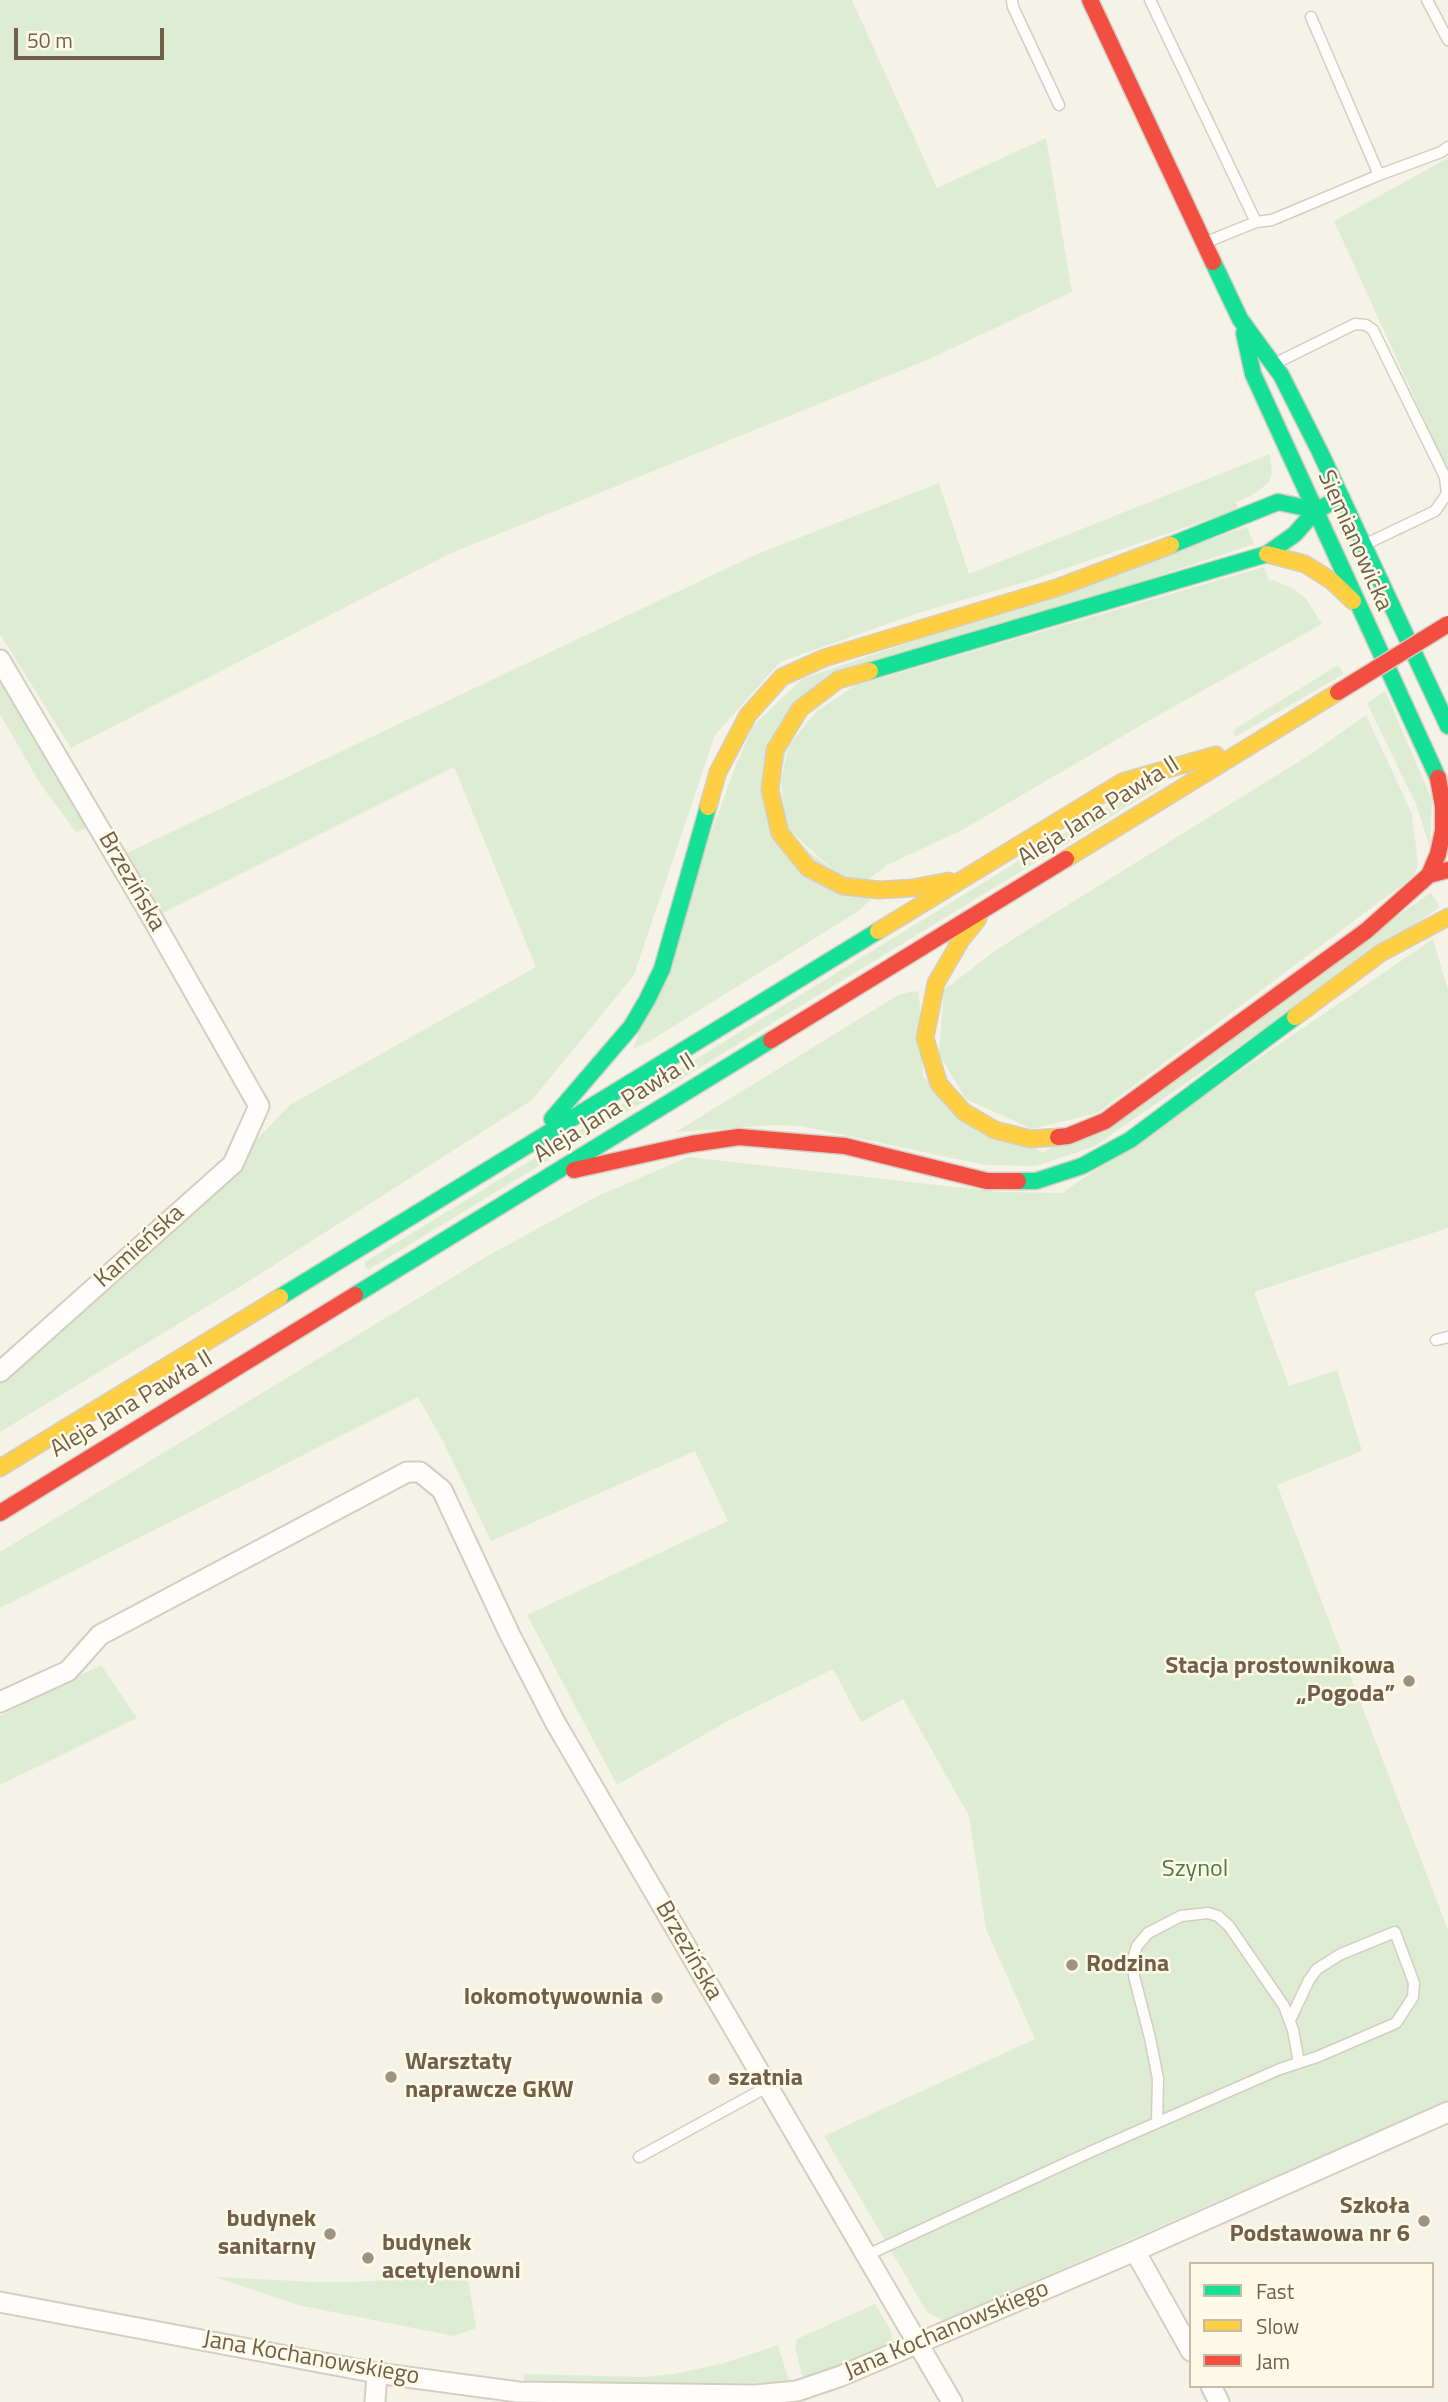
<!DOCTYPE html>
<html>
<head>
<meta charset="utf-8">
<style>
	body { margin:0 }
	#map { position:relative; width:1448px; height:2402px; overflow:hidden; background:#f5f2e7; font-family:"Titillium Web",sans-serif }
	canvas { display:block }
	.legend { position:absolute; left:1189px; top:2262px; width:245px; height:126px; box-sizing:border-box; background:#fefae7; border:2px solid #c6bca8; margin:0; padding:9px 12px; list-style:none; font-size:21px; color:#715f49 }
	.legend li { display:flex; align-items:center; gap:14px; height:35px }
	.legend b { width:35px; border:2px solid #c6bca8 }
	.scale { position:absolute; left:14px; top:28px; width:150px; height:32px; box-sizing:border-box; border:4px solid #715f49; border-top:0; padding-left:9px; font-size:21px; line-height:24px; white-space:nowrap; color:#715f49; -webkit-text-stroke:5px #fefae7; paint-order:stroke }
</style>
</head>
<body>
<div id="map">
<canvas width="1448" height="2402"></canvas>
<ul class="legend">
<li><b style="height:9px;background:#16e098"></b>Fast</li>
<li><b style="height:9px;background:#ffcf43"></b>Slow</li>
<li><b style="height:9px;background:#f24e42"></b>Jam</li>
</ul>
<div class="scale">50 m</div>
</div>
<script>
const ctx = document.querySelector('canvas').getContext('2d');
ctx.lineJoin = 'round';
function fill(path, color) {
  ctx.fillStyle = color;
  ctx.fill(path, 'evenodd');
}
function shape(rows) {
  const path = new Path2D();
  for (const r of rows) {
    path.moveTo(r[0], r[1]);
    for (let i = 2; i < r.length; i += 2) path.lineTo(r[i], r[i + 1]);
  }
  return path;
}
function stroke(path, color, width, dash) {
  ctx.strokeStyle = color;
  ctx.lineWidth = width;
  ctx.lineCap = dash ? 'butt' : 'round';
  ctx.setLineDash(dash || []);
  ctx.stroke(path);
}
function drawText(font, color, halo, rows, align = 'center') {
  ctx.font = font + ' "Titillium Web",sans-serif';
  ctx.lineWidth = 5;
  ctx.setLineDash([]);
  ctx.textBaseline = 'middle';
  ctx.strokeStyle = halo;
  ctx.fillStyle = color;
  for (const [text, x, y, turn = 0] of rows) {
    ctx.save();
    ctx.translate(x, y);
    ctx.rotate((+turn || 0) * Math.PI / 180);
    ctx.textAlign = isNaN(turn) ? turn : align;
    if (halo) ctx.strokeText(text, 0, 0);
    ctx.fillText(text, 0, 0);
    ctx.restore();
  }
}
fill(shape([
	[0,0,852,0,937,188,1046,138,1072,292,927,360,449,554,71,748,0,634],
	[1448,158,1448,471,1334,221],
	[1270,454,1272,474,1269,482,1257,492,1236,503,1238,509,1029,581,921,612,780,662,715,735,634,975,532,1100,249,1281,0,1432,0,1384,123,1278,290,1105,536,967,454,767,161,914,127,853,755,555,939,483,969,574],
	[1247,527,1254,544,802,695,768,819,870,900,860,910,648,1042,633,1049,734,770,753,726,802,679],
	[1264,567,1269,580,1273,580,1292,588,1306,599,1322,624,1157,716,962,830,887,865,868,880,840,876,786,827,781,781,789,745,816,712,854,686],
	[1338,665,1344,674,1235,737,1233,734,1235,729],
	[0,677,90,826,76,832,41,785,0,714],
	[1385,691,1432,800,1430,848,1416,804,1367,703],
	[1366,715,1412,814,1418,865,1414,876,1097,1113,1032,1129,966,1099,939,1054,944,990,992,953,1029,929,1311,754],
	[1151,780,1159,787,368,1270,365,1267,365,1262],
	[1431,893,1440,907,1095,1146,1036,1166,985,1165,801,1126,774,1125,676,1132,898,995,916,991,919,993,923,1077,1043,1153],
	[1433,939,1448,990,1448,1228,1254,1292,1289,1386,1337,1370,1362,1451,1277,1485,1448,1930,1448,2101,943,2321,927,2312,824,2136,1035,2039,986,1929,969,1816,903,1699,861,1722,833,1669,726,1722,617,1785,527,1615,728,1521,695,1451,491,1541,444,1443,418,1397,0,1608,0,1552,491,1254,596,1197,688,1157,999,1192,1062,1193],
	[101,1665,137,1718,0,1785,0,1716],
	[456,2270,467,2273,476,2328,454,2336,298,2305,215,2277,316,2282,352,2282,390,2280],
	[875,2304,891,2331,893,2342,819,2375,803,2379,795,2347,797,2339],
	[778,2345,789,2382,666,2385,524,2382,524,2374,642,2377,674,2374,725,2363]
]), '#ddecd2');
const lane = shape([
	[1012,0,1013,7,1059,105],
	[1150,0,1256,222],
	[1427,0,1448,40],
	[1311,17,1379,175],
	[1209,241,1256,222,1272,220,1379,175,1441,152,1448,147],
	[1278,362,1355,324,1366,325,1373,330,1445,477,1447,494,1435,511,1366,544],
	[1436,1340,1448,1337],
	[1157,2123,1158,2079,1150,2038,1134,1976,1133,1959,1137,1946,1148,1933,1181,1916,1208,1913,1218,1916,1229,1926,1284,2006,1293,2030,1299,2063],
	[639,2157,767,2087],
	[865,2256,1090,2152,1280,2069,1317,2057,1396,2023,1413,1997,1414,1983,1395,1932,1341,1954,1317,1969,1309,1980,1290,2020]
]);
const street = shape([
	[0,660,151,916,259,1106,233,1164,0,1372],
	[0,1702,68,1671,100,1635,407,1472,420,1472,442,1490,510,1635,555,1722,952,2402],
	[1135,2251,1191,2351],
	[0,2302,377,2373,518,2392,756,2395,797,2391,841,2376,1135,2251,1448,2112],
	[1211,2386,1219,2402],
	[375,2402,377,2373]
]);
const fast = shape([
	[1213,262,1240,319,1281,375,1320,452,1448,726],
	[1244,333,1253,374,1438,778],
	[1171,545,1278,502,1316,510],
	[870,671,1267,554,1295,534,1316,510,1342,498],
	[552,1119,631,1027,647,1000,662,969,708,807],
	[1018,1181,1036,1181,1082,1166,1130,1140,1295,1017],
	[355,1295,771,1040],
	[280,1297,878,931]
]);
const slow = shape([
	[1267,554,1305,564,1332,581,1353,601],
	[870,671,838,680,800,709,775,750,770,790,780,833,808,868,843,886,880,890,912,888,949,881],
	[708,807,718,772,748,715,782,677,824,658,1059,587,1171,545],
	[1066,859,1338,692],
	[978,919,961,940,936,983,925,1038,939,1084,964,1112,995,1130,1031,1139,1058,1137],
	[878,931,1122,782,1216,755],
	[1295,1017,1381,953,1448,917],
	[0,1468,280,1297]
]);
const jam = shape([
	[1090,0,1213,262],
	[1429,875,1438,854,1443,831,1443,806,1438,778],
	[771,1040,1066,859],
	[1058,1137,1068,1136,1105,1121,1366,931,1429,875,1448,870],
	[574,1170,691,1144,739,1137,845,1146,987,1181,1018,1181],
	[0,1513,355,1295]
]);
stroke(lane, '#d4cec2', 13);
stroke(street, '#d4cec2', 23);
stroke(fast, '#d4cec4', 19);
stroke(slow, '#d4cec4', 19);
stroke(jam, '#d4cec4', 19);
stroke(lane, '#fefdfb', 10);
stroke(street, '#fefdfb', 19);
stroke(fast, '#16e098', 16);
stroke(slow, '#ffcf43', 16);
stroke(jam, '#f24e42', 16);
const jamBridge = shape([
	[1338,692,1448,624]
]);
stroke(jamBridge, '#d4cec4', 19, []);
stroke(jamBridge, '#f24e42', 16);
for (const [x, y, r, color] of [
	[1409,1681,7,"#9f9280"],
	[1072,1965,7,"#9f9280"],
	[657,1998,7,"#9f9280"],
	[391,2077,7,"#9f9280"],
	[714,2079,7,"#9f9280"],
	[1424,2221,7,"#9f9280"],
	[330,2234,7,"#9f9280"],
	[368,2258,7,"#9f9280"]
]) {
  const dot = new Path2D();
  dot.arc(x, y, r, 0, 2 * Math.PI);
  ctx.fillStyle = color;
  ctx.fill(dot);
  stroke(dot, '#fefae7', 2.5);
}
drawText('24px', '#715f49', '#fefae7', [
	["Siemianowicka",1354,541,66],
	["Aleja Jana Pawła II",1099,812,-32],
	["Brzezińska",131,882,60],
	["Aleja Jana Pawła II",615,1109,-32],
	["Kamieńska",140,1247,-42],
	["Aleja Jana Pawła II",132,1405,-31],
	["Brzezińska",688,1951,60],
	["Jana Kochanowskiego",947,2331,-23],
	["Jana Kochanowskiego",311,2359,10]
]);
drawText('bold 24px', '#715f49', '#fefae7', [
	["Stacja prostownikowa",1395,1667],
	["„Pogoda”",1395,1695],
	["Rodzina",1086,1965,"left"],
	["lokomotywownia",643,1998],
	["Warsztaty",405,2063,"left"],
	["naprawcze GKW",405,2091,"left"],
	["szatnia",728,2079,"left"],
	["Szkoła",1410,2207],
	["Podstawowa nr 6",1410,2235],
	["budynek",316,2220],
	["sanitarny",316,2248],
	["budynek",382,2244,"left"],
	["acetylenowni",382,2272,"left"]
], 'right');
drawText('24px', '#4a7c45', '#fefae7', [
	["Szynol",1195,1870]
]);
</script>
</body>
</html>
